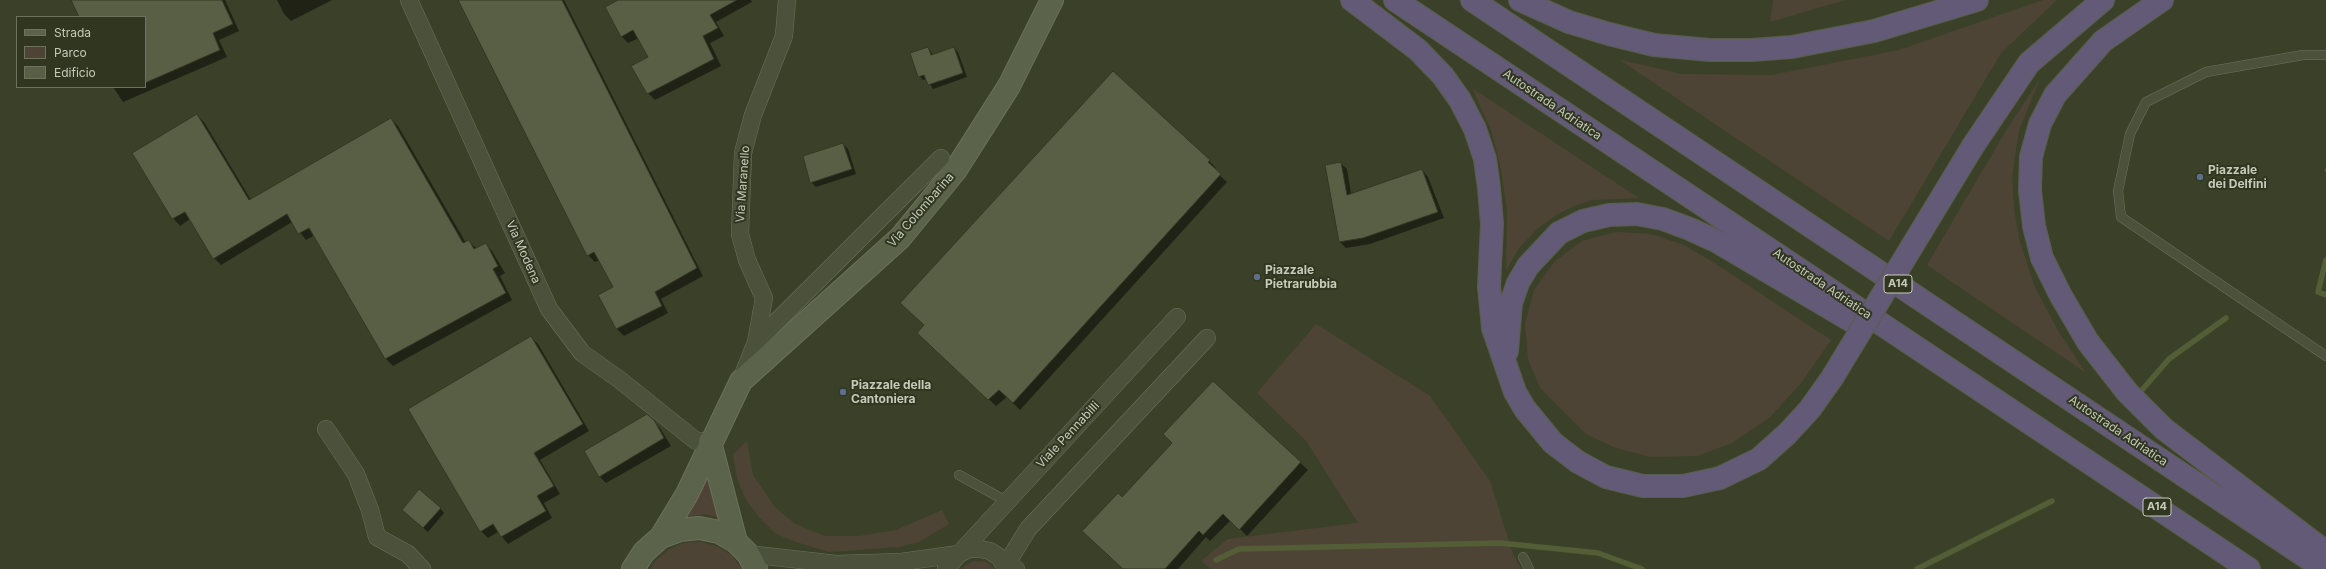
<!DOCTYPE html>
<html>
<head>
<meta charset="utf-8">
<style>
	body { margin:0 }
	#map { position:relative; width:2326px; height:569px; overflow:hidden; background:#3b4128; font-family:Inter,sans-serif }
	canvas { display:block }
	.legend { position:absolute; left:16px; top:16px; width:130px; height:72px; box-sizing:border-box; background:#313621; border:1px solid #6d725e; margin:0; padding:5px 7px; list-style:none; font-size:12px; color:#c6cbb9 }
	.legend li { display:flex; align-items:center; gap:8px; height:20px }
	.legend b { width:20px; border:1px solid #6d725e }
</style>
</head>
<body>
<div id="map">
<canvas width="2326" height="569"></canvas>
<ul class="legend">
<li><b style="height:5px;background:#5c634b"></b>Strada</li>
<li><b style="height:11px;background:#4e4435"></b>Parco</li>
<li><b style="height:11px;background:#595f45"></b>Edificio</li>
</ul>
</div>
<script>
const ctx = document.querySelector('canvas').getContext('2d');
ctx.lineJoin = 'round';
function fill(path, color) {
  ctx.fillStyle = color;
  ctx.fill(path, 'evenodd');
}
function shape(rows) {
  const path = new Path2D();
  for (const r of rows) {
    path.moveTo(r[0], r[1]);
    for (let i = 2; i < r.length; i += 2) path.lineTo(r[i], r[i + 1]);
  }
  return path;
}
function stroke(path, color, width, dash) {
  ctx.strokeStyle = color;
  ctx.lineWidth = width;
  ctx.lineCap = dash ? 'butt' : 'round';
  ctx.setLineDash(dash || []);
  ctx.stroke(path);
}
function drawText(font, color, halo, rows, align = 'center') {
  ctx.font = font + ' Inter,sans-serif';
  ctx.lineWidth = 4;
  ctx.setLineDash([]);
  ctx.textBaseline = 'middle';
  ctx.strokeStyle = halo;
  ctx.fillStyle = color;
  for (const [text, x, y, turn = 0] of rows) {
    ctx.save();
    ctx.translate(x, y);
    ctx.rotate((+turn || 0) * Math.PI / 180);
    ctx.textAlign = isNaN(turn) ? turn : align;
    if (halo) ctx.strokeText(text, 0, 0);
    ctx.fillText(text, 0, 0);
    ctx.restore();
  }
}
fill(shape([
	[1773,0,1845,0,1770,22],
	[2043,0,2057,0,2001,53,1889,241,1620,60,1682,74,1772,75,1899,50],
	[2040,79,2019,130,2012,177,2014,209,2019,239,2034,285,2057,329,2085,372,1927,265,2007,129],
	[1472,88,1639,198,1593,200,1574,206,1556,215,1537,229,1519,248,1506,271,1507,209,1500,164,1491,130],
	[1616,232,1651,234,1684,245,1716,264,1831,340,1802,382,1770,417,1732,443,1697,456,1651,457,1616,448,1586,434,1540,388,1528,359,1525,324,1534,290,1554,262,1582,241],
	[1316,324,1430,396,1490,481,1513,554,1521,569,1211,569,1201,561,1228,539,1358,523,1307,442,1257,393],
	[747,441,753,475,775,507,795,524,825,536,859,536,896,530,942,510,949,524,919,542,899,547,829,552,799,543,776,534,758,516,745,498,737,478,733,454],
	[708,468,727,520,705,514,683,518],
	[700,542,717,546,731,555,742,569,650,569,655,561,668,550,683,543],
	[973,561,987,562,995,569,961,569]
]), '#4e4435');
fill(shape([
	[72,0,225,0,239,31,219,40,227,57,123,102,113,87,145,87,145,17,80,17],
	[277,0,332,0,291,21,284,14],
	[459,0,564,0,703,276,661,299,668,313,624,336,617,329,599,295,614,287,600,260,595,262,588,255],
	[620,0,751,0,752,2,716,22,724,36,710,43,721,66,655,100,648,93,649,57,639,38,628,43,621,36],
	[928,48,933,55,954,48,958,52,967,77,933,89,927,79,923,80,919,76],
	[197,115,204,122,251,200,391,119,398,126,466,243,469,241,476,248,485,244,492,251,505,273,500,276,512,300,393,366,386,359,315,235,306,240,292,222,221,265,214,258,190,219,180,226,173,218,134,153],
	[843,144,848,149,856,174,816,187,811,182],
	[1209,161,1216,168,1214,170,1227,182,1020,410,1007,397,996,406,925,340],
	[1340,163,1347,169,1351,194,1422,170,1428,177,1444,218,1370,244,1346,248,1340,242],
	[531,337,538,344,589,431,540,460,560,494,544,503,552,518,508,544,498,532,488,538,481,531],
	[1213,382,1308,470,1247,536,1231,520,1210,541,1206,537,1178,569,1124,569,1122,498,1173,443],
	[653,421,660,428,671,446,606,483,599,476],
	[440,508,444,513,428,532,408,514]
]), '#0007');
stroke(shape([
	[2326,260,2318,292,2326,295],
	[2142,390,2169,359,2226,318],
	[1216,560,1239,549,1500,543,1598,553,1642,569],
	[1917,569,2052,501]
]), '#545e36', 5.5);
const building = shape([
	[71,0,222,0,233,24,213,33,220,50,145,83,145,17,79,17,71,0],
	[458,0,562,0,697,268,655,292,662,306,616,329,598,295,613,287,594,252,587,256,458,0],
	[618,0,737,0,710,15,718,28,703,36,714,59,647,94,631,66,648,57,633,30,621,37,605,7,618,0],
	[928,47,931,55,954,47,963,73,928,85,924,75,918,77,910,53,928,47],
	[1113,71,1210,160,1208,162,1221,174,1013,403,999,390,988,400,917,333,924,325,900,303,1113,71],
	[197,114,249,200,391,118,463,243,469,240,474,249,486,243,498,266,493,269,506,293,385,359,309,228,298,234,287,214,213,259,185,212,172,219,132,153,197,114],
	[843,143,852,169,810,183,803,156,843,143],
	[1341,162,1347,195,1422,169,1438,212,1363,238,1339,242,1325,165,1341,162],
	[531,336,583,424,534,453,554,486,537,496,546,511,501,537,493,524,480,532,408,409,531,336],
	[1213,381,1301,462,1239,530,1223,514,1203,535,1199,531,1165,569,1123,569,1082,531,1118,493,1122,497,1172,443,1163,434,1213,381],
	[647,414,654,420,664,438,599,477,584,451,647,414],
	[419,489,441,508,423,528,402,510,419,489]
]);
fill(building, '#595f45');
stroke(building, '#333823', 1);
const lane = shape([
	[2326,55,2303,55,2206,72,2146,102,2130,134,2118,191,2121,217,2326,356],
	[959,475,1006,501],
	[1523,557,1529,569]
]);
const street = shape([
	[409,0,549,309,582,353,620,380,696,441,710,442],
	[756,342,941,158],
	[741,380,756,342,764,298,747,260,740,234,743,153,753,115,784,36,787,0],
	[326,429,356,474,370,510,377,537,408,554,422,569],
	[748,554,836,564,901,562,959,554,1177,317],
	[946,569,959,554,969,549,980,549,990,551,999,557,1007,569],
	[1016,569,1006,565,1028,529,1207,338]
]);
const secondary = shape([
	[710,442,736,542],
	[661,537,687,494,741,381,900,238,955,171,1009,86,1052,0],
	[633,569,644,552,661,537,680,530,699,528,719,532,736,542,748,554,756,569]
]);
const highway = shape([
	[1352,0,1418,50,1443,76,1460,100,1475,129,1485,159,1489,188,1492,224,1489,287,1493,328,1515,392,1525,409,1553,443,1578,462,1606,477,1643,486,1683,486,1720,478,1759,459,1787,434,1810,409,1832,378],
	[1395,0,2249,569],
	[1472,0,2324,569],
	[1520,0,1569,22,1609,34,1654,45,1710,50,1752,50,1792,47,1874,31,1977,0],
	[2162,0,2103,41,2055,95,2040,124,2031,157,2030,190,2034,226,2042,258,2061,296,2088,342,2127,392,2164,429,2326,552],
	[1973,146,2029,63,2103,0],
	[1507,351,1511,303,1518,283,1528,266,1559,233,1583,221,1609,215,1637,214,1663,219,1690,229,1716,241,1855,323]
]);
stroke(lane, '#6c715d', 10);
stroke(street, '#6c715d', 18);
stroke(secondary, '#6c715d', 24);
stroke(highway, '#595e4a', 24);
stroke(shape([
	[2325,170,2326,170]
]), '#676251', 2.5, [3, 3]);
stroke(lane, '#4c513c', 9);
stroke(street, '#4c513c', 17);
stroke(secondary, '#5c634b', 22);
stroke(highway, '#625a76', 22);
const highwayBridge = shape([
	[1832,378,1973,146]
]);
stroke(highwayBridge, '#595e4a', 24, []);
stroke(highwayBridge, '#625a76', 22);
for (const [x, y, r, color] of [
	[2200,177,4,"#5c6f8a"],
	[1257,277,4,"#5c6f8a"],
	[843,392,4,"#5c6f8a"]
]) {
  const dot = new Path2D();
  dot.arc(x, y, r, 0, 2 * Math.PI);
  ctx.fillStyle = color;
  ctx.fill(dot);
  stroke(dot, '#313621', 1.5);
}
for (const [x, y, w] of [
	[1898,284,28],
	[2157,507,28]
]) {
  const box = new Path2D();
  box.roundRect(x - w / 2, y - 9, w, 18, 3);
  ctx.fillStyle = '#313621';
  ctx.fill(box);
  stroke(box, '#c6cbb9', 1);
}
drawText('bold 11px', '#c6cbb9', null, [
	["A14",1898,284],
	["A14",2157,507]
]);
drawText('12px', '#c6cbb9', '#313621', [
	["Autostrada Adriatica",1552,105,34],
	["Via Maranello",743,184,-86],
	["Via Colombarina",921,210,-49],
	["Via Modena",523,252,66],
	["Autostrada Adriatica",1822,284,34],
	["Autostrada Adriatica",2118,431,34],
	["Viale Pennabilli",1068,435,-47]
]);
drawText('bold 12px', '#c6cbb9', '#313621', [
	["Piazzale",2208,170],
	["dei Delfini",2208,184],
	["Piazzale",1265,270],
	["Pietrarubbia",1265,284],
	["Piazzale della",851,385],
	["Cantoniera",851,399]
], 'left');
</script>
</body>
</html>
